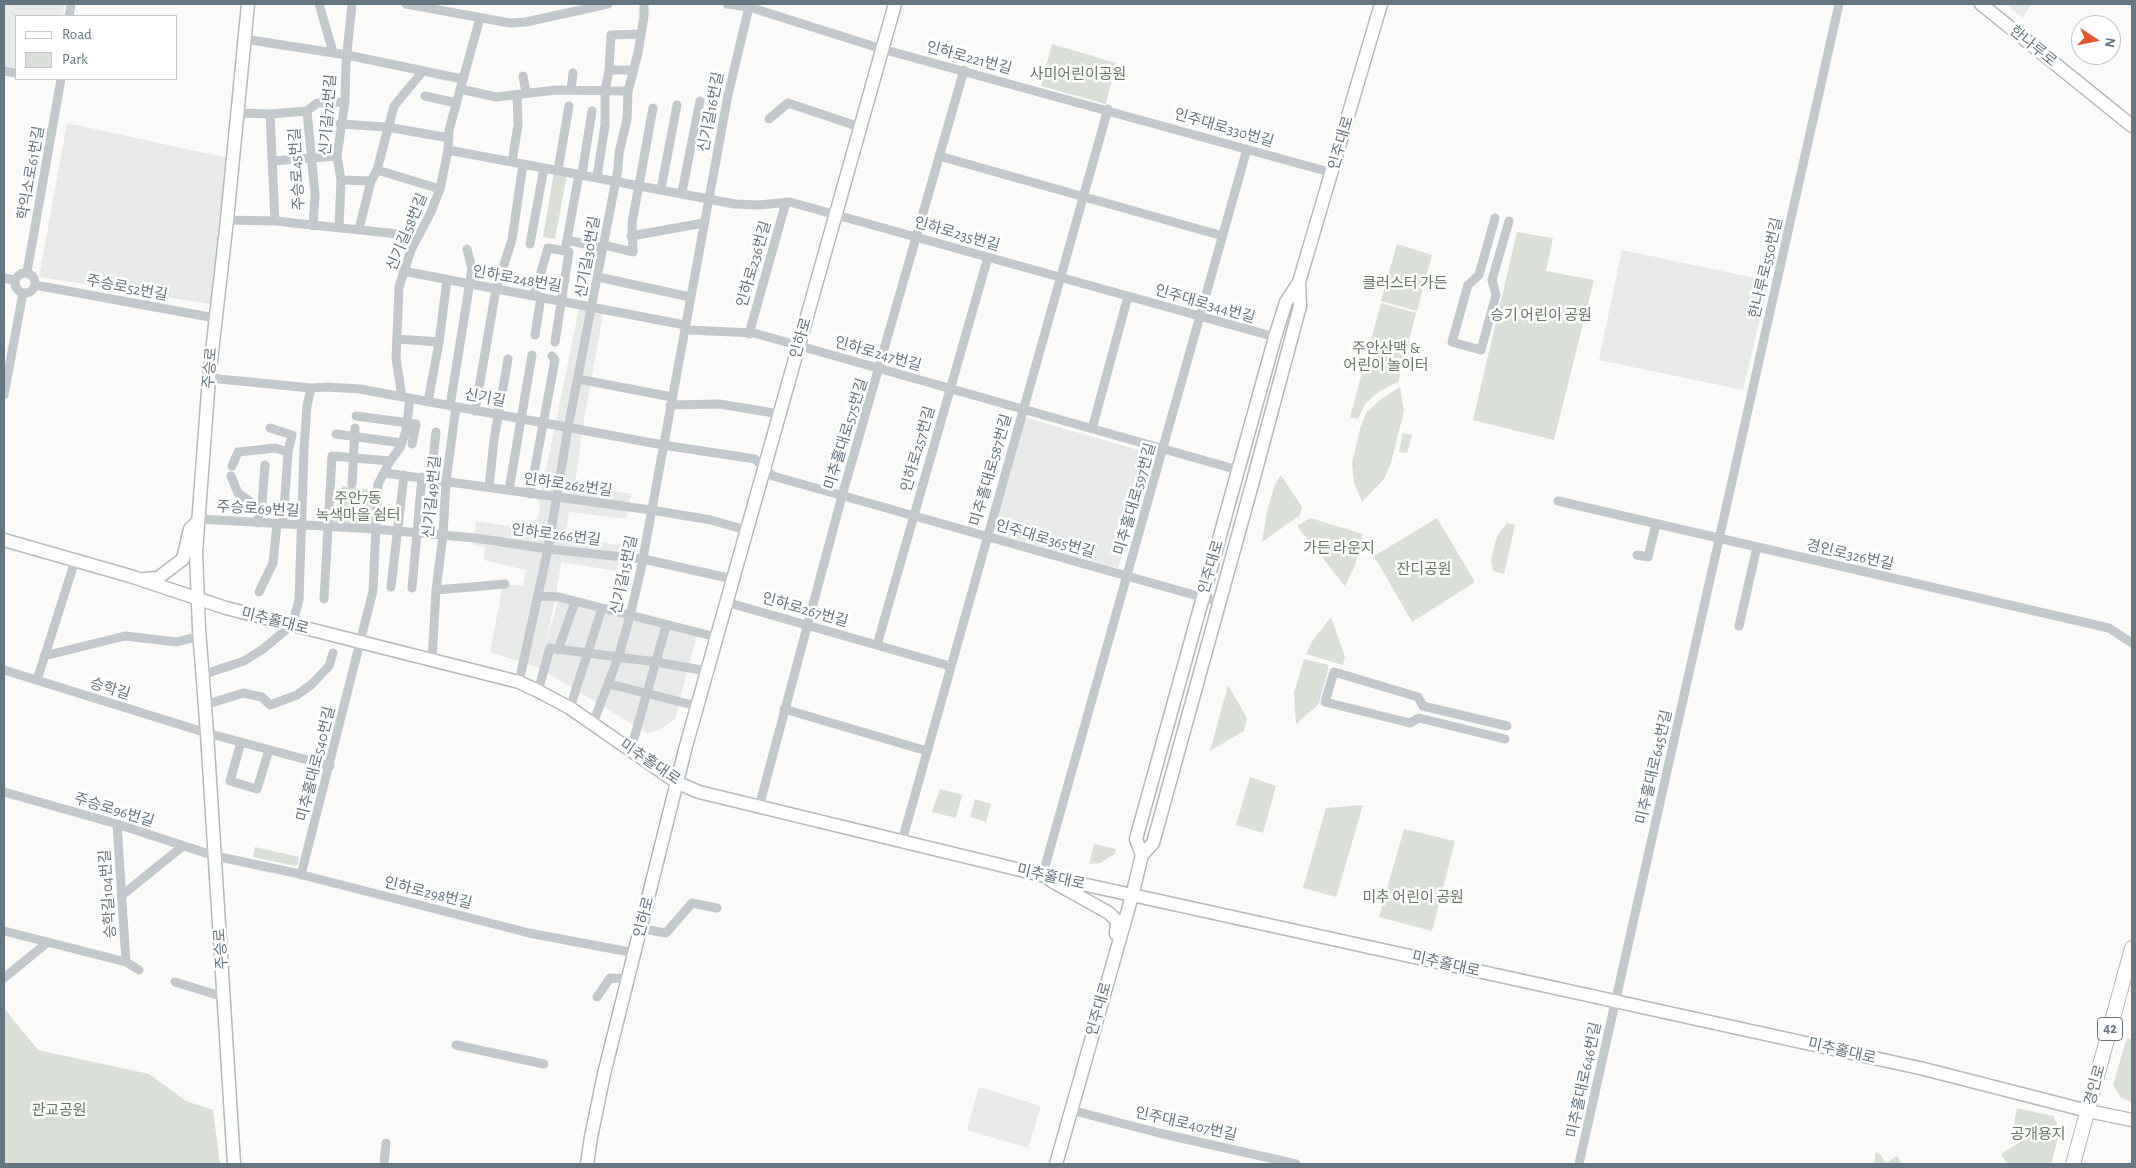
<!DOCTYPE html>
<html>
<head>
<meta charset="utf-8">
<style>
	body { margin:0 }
	#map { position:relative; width:2136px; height:1168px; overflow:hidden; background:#fafaf8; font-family:"Alegreya Sans",sans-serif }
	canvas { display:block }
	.frame { position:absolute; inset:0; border:5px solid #657683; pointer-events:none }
	.legend { position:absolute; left:15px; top:15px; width:162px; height:65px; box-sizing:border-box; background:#fff; border:1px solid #c1c8cd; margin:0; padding:6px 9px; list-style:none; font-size:15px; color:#657683 }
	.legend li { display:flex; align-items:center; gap:10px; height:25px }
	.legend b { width:25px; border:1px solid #c1c8cd }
	.north { position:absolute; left:2071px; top:15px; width:50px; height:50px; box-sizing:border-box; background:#fff; border:1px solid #c1c8cd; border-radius:50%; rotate:101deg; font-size:14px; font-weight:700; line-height:20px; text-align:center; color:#657683 }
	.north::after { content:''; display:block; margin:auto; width:18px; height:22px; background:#e4572e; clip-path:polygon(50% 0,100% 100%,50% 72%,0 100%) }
</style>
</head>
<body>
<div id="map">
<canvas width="2136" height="1168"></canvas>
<div class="frame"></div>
<ul class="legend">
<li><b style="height:6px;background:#fff"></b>Road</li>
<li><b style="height:14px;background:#dadfd7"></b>Park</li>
</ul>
<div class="north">N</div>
</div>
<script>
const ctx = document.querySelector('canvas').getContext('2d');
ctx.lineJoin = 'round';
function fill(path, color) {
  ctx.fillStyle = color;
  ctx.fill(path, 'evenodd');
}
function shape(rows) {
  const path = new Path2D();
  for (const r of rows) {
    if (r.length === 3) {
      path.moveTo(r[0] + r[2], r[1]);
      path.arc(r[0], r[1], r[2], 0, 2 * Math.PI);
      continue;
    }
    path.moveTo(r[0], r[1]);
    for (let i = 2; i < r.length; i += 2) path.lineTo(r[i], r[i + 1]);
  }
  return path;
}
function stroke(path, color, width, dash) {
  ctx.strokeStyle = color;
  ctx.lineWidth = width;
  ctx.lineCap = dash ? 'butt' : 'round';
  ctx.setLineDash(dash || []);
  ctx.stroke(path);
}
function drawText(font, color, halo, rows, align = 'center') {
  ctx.font = font + ' "Alegreya Sans","Noto Sans KR",sans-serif';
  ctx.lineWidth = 5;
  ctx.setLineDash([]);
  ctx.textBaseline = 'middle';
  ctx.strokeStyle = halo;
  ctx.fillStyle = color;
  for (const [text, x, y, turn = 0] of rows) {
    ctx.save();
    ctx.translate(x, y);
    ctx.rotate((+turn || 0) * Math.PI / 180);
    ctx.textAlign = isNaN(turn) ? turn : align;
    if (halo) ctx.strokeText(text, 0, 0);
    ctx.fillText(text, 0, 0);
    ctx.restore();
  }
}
fill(shape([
	[4,4,65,4,63,16,16,16,16,68,4,66],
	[2006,4,2031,4,2023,18],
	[67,123,228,158,210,304,39,277],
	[1622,250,1769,281,1743,390,1599,360],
	[580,304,604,309,583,426,575,485,632,494,626,519,569,512,565,538,621,545,617,571,561,562,555,601,545,645,559,597,697,635,675,719,659,730,647,733,539,668,490,652,503,584,523,586,526,570,484,560,485,547,473,545,476,521,533,530,540,510,538,493,542,489],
	[1024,417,1152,454,1118,568,992,533],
	[979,1087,1041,1106,1028,1148,967,1130]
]), '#e8e9e9');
fill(shape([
	[1052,44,1116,63,1106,104,1041,86],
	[554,172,567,174,555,239,543,237],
	[1517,232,1553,238,1546,271,1594,280,1554,440,1473,420],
	[1397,244,1432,255,1417,311,1381,301],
	[1381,303,1416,313,1398,382,1380,391,1365,404,1358,419,1350,417],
	[1400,387,1404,411,1391,463,1384,479,1362,502,1354,482,1352,463,1360,429,1366,413,1381,399],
	[1403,433,1412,435,1407,453,1399,452],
	[1281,475,1302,507,1300,515,1262,542,1267,512,1275,484],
	[342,486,376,490,375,529,323,523,327,507,339,507],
	[1310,518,1363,534,1355,565,1345,586,1297,526],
	[1437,518,1475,582,1412,622,1374,556],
	[1507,523,1515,525,1504,574,1493,571,1491,561,1497,536],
	[1331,617,1345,657,1343,665,1306,654,1313,640],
	[1304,659,1329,665,1319,704,1296,724,1294,693],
	[1228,685,1247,718,1244,731,1210,751],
	[1250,777,1276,786,1263,833,1236,825],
	[940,789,962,795,956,818,932,812],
	[975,799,991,804,986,822,970,817],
	[1363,805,1336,897,1303,888,1326,808],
	[1404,829,1455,841,1432,931,1379,917],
	[1094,844,1116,849,1115,854,1100,863,1089,864],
	[255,847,299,857,298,864,295,866,253,857],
	[4,1008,38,1050,149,1074,186,1101,213,1110,220,1164,4,1164],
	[2127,1038,2132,1040,2132,1102,2121,1098,2113,1085],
	[2017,1108,2053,1116,2060,1130,2051,1164,2007,1164,2001,1154,2020,1142,2013,1129],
	[1876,1152,1879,1153,1886,1163,1897,1156,1902,1164,1874,1164]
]), '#dadfd7');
const secondary = shape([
	[1981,4,2132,126],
	[4,540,130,576,226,608,519,682,538,691,570,708,678,783,699,792,1041,875,1924,1069,2088,1111,2132,1120],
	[144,579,158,578,183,559,190,529,196,523],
	[1142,855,1136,839,1275,337,1286,302,1299,282,1381,4],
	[1050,880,1109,913,1117,921,1116,934],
	[234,1164,207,733,199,629,196,552,209,378,227,220,248,4],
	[587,1164,591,1137,604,1074,686,746,895,4],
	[1056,1164,1132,896,1142,855,1153,843,1253,481,1300,306,1299,282]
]);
const primary = shape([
	[2073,1164,2132,948]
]);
stroke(secondary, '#b3babf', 15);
stroke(primary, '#b5babe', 16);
stroke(shape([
	[319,4,333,52],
	[406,4,510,23,526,22,608,4],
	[727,4,749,7,882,49,1333,173],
	[69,16,71,4],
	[244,39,347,55,462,79],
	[609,70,634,70],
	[4,71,16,73],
	[523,76,526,93],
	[460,89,496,97,556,90,628,91],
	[571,90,573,73],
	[425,96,456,103],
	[307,111,315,195,313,226],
	[238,113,270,114,307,111,317,103,345,102],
	[270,114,275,221],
	[769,119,788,103,860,127],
	[340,124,387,127,449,138],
	[448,150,735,204,759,205,790,202,1275,337],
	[939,156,1223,236],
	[273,161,337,156],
	[512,162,518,125,517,94],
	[377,170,440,189],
	[558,170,569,106],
	[582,174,592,111],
	[597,177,605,125,605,91,609,70,611,35,641,34],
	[341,180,371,181],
	[661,189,677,105],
	[682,192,700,101],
	[1495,218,1479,275,1468,285,1452,342,1481,350,1496,295,1492,280,1509,221],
	[227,220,275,221,417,236],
	[339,228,341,180,337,156,345,102,346,63,352,4],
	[359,229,371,181,377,170,394,106,423,71],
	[631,236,704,223],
	[567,240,603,248],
	[530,244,544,168],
	[604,245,633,252,632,223,653,108],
	[403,271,685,325],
	[27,272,61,79],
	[25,283,10],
	[598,277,690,297],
	[4,278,14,280],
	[35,285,215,318],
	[534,296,548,248,565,251,579,174],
	[685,328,689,330,754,333,1238,470],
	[749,334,786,202],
	[535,335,541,297],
	[397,339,439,342],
	[555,342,569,252,565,251],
	[209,378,311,388,327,387,360,389,663,445,755,459,773,476,1219,602],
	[578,379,672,397],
	[4,395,23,293],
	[402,397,396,358,399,287,411,250,431,212,440,189,448,150,449,130,480,18],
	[428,402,439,342,447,280],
	[670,405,719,404,780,414],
	[450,406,472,269,467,249],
	[475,411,496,289,512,240,523,164],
	[356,416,416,424,412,444],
	[270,428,292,435,288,452,283,524],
	[1092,429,1128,296],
	[336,434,402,443],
	[232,466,238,452,275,448,288,452],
	[385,473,651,510,711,520,746,530],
	[231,476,238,493,259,508,258,523],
	[431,479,436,432],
	[352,484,355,428],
	[489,487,494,440,508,359],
	[509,490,532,355],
	[530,494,555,360,552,356],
	[1558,501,2109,628,2132,643],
	[259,508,262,504,265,465],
	[199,519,375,529,475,538,548,549,643,559,733,579],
	[1637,555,1648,557,1656,524],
	[391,587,404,475],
	[412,588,422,477],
	[436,590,505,584],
	[259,592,273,563,277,524],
	[537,596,559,597,716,637],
	[324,599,332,456,390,461],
	[726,602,950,666],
	[1739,626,1757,547],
	[877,645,988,257],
	[558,650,575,602],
	[44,656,125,636,177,642,199,636],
	[432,660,436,590,443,535,446,481,456,407],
	[4,670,207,733,330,766],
	[202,675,244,661,263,649,292,625,299,600,304,449,307,406,311,388],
	[37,680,75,561],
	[519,682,548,549,568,428,618,169,619,153,627,119,628,91,638,53,644,16,644,4],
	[609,684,697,706],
	[538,691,550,648,656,662,707,671],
	[205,705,243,693,262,697,270,705,297,695,312,684,329,666,333,653],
	[570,708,602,608],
	[784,709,927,751],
	[593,723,618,658,630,616,641,569,728,95,749,7],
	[1505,739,1419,718,1410,723,1325,702,1334,672,1418,697,1423,706,1507,726],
	[241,742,230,781,257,789,269,750],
	[631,749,666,626],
	[4,792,117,824,215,856,295,873,529,933,635,953],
	[759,807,842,496,964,70],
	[117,824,126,962],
	[902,841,1108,109],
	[301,875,373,591,378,484,390,461,400,448,406,431,410,398],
	[1041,875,1046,863,1247,149],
	[121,896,183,846],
	[649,930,666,933,692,903,717,908],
	[4,931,126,962,139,970],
	[4,978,48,942],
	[175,982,224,997],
	[597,997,610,978,629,979],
	[456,1045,544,1064],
	[1071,1110,1159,1133,1296,1164],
	[384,1164,386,1143],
	[1579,1164,1839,4]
]), '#c3c8cc', 9);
stroke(secondary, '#fff', 12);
stroke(primary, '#fff', 14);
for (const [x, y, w] of [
	[2110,1029,25]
]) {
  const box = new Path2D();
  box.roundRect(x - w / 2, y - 11.5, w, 23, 4);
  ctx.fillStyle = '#fff';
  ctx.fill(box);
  stroke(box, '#657683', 1);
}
drawText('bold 14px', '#657683', null, [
	["42",2110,1029]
]);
drawText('15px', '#657683', '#fff', [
	["한나루로",2033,46,39],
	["인하로221번길",969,58,15],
	["신기길16번길",711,112,-79],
	["신기길72번길",328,115,-86],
	["인주대로330번길",1224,128,16],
	["인주대로",1341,143,-74],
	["주승로45번길",297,169,-93],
	["학익소로61번길",31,173,-80],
	["신기길58번길",407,232,-67],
	["인하로235번길",957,234,16],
	["신기길30번길",588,257,-80],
	["인하로236번길",754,264,-74],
	["한나루로550번길",1766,268,-77],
	["인하로248번길",517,279,10],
	["주승로52번길",127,288,11],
	["인주대로344번길",1205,304,16],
	["인하로",801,338,-74],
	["인하로247번길",878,354,16],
	["주승로",210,368,-85],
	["신기길",485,398,11],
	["미추홀대로575번길",846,434,-73],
	["인하로257번길",918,449,-74],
	["미추홀대로587번길",991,470,-74],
	["인하로262번길",568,485,8],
	["신기길49번길",432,497,-85],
	["미추홀대로597번길",1135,499,-74],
	["주승로69번길",258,509,3],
	["인하로266번길",556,535,7],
	["인주대로365번길",1045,539,16],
	["경인로326번길",1850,555,13],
	["인주대로",1211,567,-74],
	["신기길15번길",624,575,-78],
	["인하로267번길",805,610,16],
	["미추홀대로",275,621,14],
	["승학길",110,689,17],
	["미추홀대로",650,762,34],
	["미추홀대로540번길",316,764,-76],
	["미추홀대로645번길",1654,767,-77],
	["주승로96번길",114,810,17],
	["미추홀대로",1051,877,13],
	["인하로298번길",428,893,14],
	["승학길104번길",108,894,-94],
	["인하로",644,917,-76],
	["주승로",221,949,-94],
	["미추홀대로",1446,964,13],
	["인주대로",1099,1009,-74],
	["미추홀대로",1842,1051,13],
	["미추홀대로646번길",1584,1080,-78],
	["경인로",2095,1085,-75],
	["인주대로407번길",1186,1124,13]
]);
drawText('15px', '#687a64', '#fff', [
	["사미어린이공원",1078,74],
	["클러스터 가든",1405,283],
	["승기 어린이 공원",1541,315],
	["주안산맥 &",1386,348],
	["어린이 놀이터",1386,365],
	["주안7동",358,498],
	["녹색마을 쉼터",358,515],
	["가든 라운지",1339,548],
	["잔디공원",1424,569],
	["미추 어린이 공원",1413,897],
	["관교공원",59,1110],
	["공개용지",2038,1134]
]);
</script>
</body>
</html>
